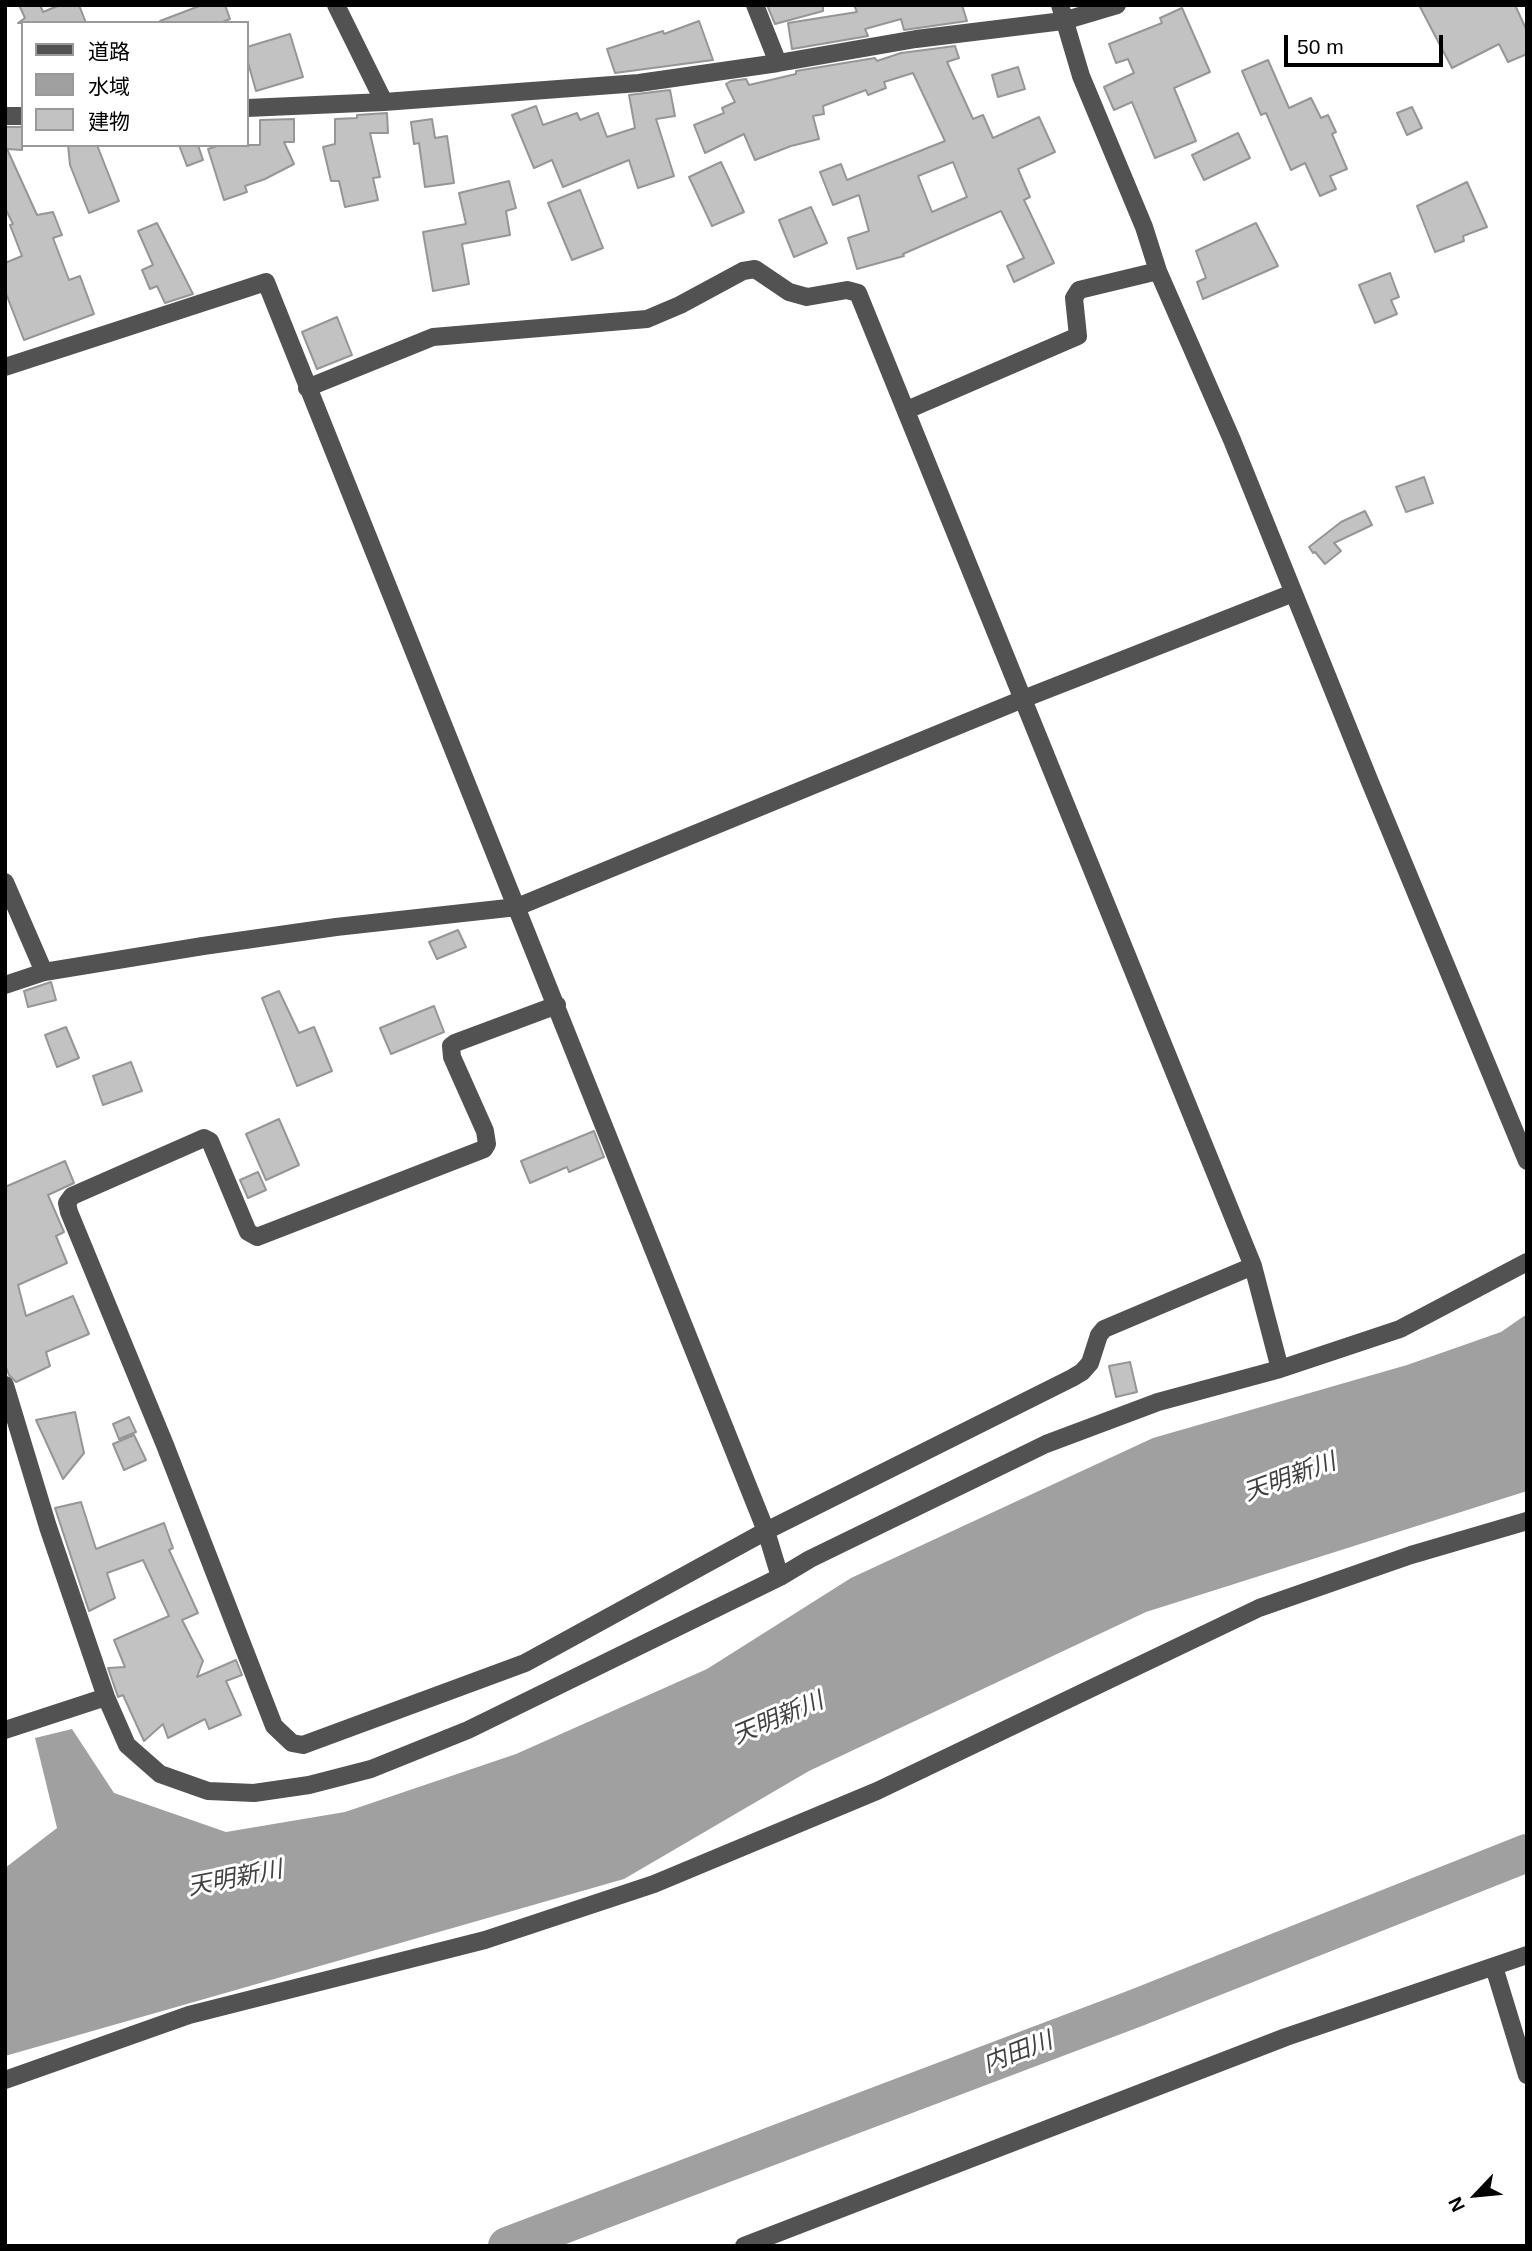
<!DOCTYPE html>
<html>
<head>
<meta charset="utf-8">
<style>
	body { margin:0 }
	#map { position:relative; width:1532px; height:2251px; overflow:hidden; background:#fff; font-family:Helvetica,"Noto Sans JP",sans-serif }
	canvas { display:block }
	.frame { position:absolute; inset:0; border:7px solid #000; pointer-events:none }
	.legend { position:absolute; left:21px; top:21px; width:228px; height:126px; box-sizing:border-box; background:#fff; border:2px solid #999; margin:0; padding:9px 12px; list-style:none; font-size:21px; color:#000 }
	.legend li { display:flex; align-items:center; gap:14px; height:35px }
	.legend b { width:35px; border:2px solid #999 }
	.north { position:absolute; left:1441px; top:2160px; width:70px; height:70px; -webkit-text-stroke:5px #fff; paint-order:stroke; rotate:244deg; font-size:19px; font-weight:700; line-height:28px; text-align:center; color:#000 }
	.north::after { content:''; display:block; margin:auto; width:24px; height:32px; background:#000; clip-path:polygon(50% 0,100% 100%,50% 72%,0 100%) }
	.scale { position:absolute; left:1284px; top:35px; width:159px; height:32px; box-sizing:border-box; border:4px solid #000; border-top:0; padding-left:9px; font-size:21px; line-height:24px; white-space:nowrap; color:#000; -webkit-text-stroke:5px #fff; paint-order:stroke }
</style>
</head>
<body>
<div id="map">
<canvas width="1532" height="2251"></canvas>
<div class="frame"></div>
<ul class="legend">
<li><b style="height:9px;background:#525252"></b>道路</li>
<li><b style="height:19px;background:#a0a0a0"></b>水域</li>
<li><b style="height:19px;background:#c2c2c2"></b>建物</li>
</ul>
<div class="north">N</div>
<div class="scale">50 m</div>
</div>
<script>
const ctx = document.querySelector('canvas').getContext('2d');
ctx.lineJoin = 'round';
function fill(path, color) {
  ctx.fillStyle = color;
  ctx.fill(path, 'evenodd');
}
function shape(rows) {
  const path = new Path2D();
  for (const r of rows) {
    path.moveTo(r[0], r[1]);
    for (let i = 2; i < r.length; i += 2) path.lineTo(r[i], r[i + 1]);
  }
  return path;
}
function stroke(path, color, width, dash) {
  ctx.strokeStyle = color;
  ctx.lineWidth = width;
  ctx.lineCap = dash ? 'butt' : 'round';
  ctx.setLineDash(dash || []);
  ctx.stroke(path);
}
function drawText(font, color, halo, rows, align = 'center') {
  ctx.font = font + ' Helvetica,"Noto Sans JP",sans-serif';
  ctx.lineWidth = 6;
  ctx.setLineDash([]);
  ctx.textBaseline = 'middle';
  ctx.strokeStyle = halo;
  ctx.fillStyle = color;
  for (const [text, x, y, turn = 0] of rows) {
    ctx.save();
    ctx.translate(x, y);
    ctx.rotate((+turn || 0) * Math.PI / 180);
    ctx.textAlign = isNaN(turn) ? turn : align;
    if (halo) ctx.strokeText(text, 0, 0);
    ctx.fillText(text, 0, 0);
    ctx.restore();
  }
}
fill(shape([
	[1527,1314,1527,1491,1146,1612,809,1771,624,1879,5,2056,5,1868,57,1828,35,1738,72,1729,114,1793,226,1832,345,1812,516,1754,707,1669,851,1578,1153,1438,1407,1365,1501,1332]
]), '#a0a0a0');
stroke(shape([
	[507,2246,1136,2008,1527,1853]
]), '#a0a0a0', 38);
const building = shape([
	[19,5,40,5,43,12,60,5,79,5,86,23,18,23,25,18,19,5],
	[202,5,225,5,230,19,220,23,160,23,160,21,202,5],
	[767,5,823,5,823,11,775,24,767,5],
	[854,5,962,5,967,21,904,30,901,19,865,29,868,36,792,49,788,23,857,12,854,5],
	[1419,5,1515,5,1527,31,1527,54,1508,62,1499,44,1452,68,1419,5],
	[1182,8,1210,72,1174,88,1196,141,1155,158,1132,102,1114,110,1104,87,1134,73,1128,59,1116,63,1109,44,1162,23,1160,18,1182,8],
	[699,21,713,60,615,73,607,49,663,31,664,34,699,21],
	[290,34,303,77,256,91,247,59,247,47,290,34],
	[955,46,959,58,947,62,973,119,983,115,993,138,1039,117,1055,152,1018,169,1030,197,1024,200,1054,263,1014,282,1007,266,1024,258,1001,211,903,254,904,256,857,269,848,238,869,231,859,195,833,205,820,172,841,164,847,180,945,141,913,73,884,82,886,88,868,95,866,90,823,106,824,114,813,116,819,139,791,146,755,160,744,134,705,153,694,125,724,113,722,108,735,102,726,84,731,81,746,79,749,85,796,74,796,71,875,58,877,61,901,53,955,46],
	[953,162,967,197,932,212,918,176,953,162],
	[1268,60,1289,108,1311,98,1321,118,1328,115,1336,132,1332,134,1347,169,1330,176,1336,189,1320,196,1305,163,1291,170,1266,113,1261,115,1242,71,1268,60],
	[1018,67,1025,89,998,97,992,75,1018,67],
	[670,90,675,116,656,119,674,176,638,188,629,160,563,187,552,160,534,168,512,115,536,106,543,125,577,113,580,120,598,113,607,137,635,128,629,95,670,90],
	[1412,107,1422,128,1407,135,1397,113,1412,107],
	[387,113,388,133,370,133,380,177,373,178,378,200,345,207,339,181,331,181,323,147,335,144,335,119,357,118,357,115,387,113],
	[294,119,294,142,284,142,294,164,265,179,245,186,247,192,224,200,208,149,220,145,260,145,260,120,294,119],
	[432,119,435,138,447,136,454,183,425,187,419,143,414,144,411,122,432,119],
	[5,127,23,127,22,150,7,149,37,215,53,212,62,235,53,238,69,280,80,276,94,314,24,340,5,291,5,263,22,256,10,225,13,224,5,208,5,127],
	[1238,133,1250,158,1204,180,1192,155,1238,133],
	[68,145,97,145,119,201,89,213,70,165,68,145],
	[179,145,198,145,203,160,187,166,179,145],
	[721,162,744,212,712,226,689,177,721,162],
	[509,181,516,208,506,211,510,235,462,244,469,284,433,291,423,232,466,224,459,193,509,181],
	[1467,182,1487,227,1463,236,1464,241,1435,252,1417,206,1467,182],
	[580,190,603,248,572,260,548,203,580,190],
	[811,207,827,243,794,257,779,220,811,207],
	[157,223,193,294,165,303,157,286,150,289,142,270,153,265,138,231,157,223],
	[1256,223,1278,266,1203,299,1197,282,1206,278,1196,251,1256,223],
	[1390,273,1399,297,1391,300,1397,314,1375,323,1359,285,1390,273],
	[337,317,352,355,317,369,302,332,337,317],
	[1424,477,1433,503,1406,512,1396,487,1424,477],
	[1365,511,1372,525,1334,543,1341,551,1325,564,1315,552,1313,553,1309,547,1341,522,1365,511],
	[458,930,466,947,437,959,429,942,458,930],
	[51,982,56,1000,28,1007,24,991,51,982],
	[279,991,299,1033,314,1027,332,1071,297,1086,262,998,279,991],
	[434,1006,444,1032,391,1054,380,1028,434,1006],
	[66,1027,79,1058,57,1067,45,1035,66,1027],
	[131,1062,142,1091,103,1105,93,1076,131,1062],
	[279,1119,299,1165,266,1180,246,1134,279,1119],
	[594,1131,604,1157,569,1172,567,1167,530,1183,521,1161,594,1131],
	[65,1161,74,1183,48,1195,64,1232,56,1236,67,1263,18,1285,26,1316,73,1296,89,1334,46,1352,50,1366,16,1382,9,1375,5,1365,5,1187,65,1161],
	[258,1172,266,1190,248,1198,240,1180,258,1172],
	[1130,1362,1137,1392,1116,1397,1109,1366,1130,1362],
	[75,1412,84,1453,63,1479,36,1420,75,1412],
	[129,1417,136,1432,119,1439,113,1424,129,1417],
	[134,1435,146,1460,124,1470,113,1444,134,1435],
	[81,1502,96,1549,164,1523,173,1548,169,1550,198,1613,182,1620,203,1661,197,1677,236,1660,242,1675,226,1681,241,1715,209,1729,205,1719,168,1738,163,1724,144,1741,123,1695,118,1697,108,1668,125,1667,114,1640,169,1616,143,1560,107,1573,115,1598,89,1611,55,1508,81,1502]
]);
fill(building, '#c2c2c2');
stroke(building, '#969696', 2);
stroke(shape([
	[336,5,384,102],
	[755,5,778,63],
	[1060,5,1081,76,1144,227,1158,271,1232,440,1370,782,1527,1161],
	[247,108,384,102,639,83,778,63,916,39,1063,21,1117,5],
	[5,116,23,116],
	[5,367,266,282,766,1531,780,1577],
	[307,388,433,337,647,319,680,305,743,271,755,269,789,292,807,297,847,290,858,293,1253,1266,1280,1369],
	[907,410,1078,336,1074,298,1079,290,1158,271],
	[5,882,44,972],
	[5,985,44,972,203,946,336,927,517,907,1023,699,1293,593],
	[557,1005,455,1043,451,1046,452,1057,485,1131,487,1144,484,1149,257,1237,248,1232,210,1141,204,1138,72,1196,67,1203,69,1212,165,1445,274,1726,292,1743,303,1745,525,1663,766,1531,1072,1378,1082,1372,1090,1363,1099,1335,1104,1329,1253,1266],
	[5,1385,48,1527,106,1697,127,1745,160,1774,208,1791,254,1793,309,1785,371,1769,468,1730,780,1577,810,1559,1046,1444,1158,1402,1280,1369,1400,1329,1527,1262],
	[5,1730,106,1697],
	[1494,1967,1527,2075],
	[5,2080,189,2015,485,1940,654,1884,877,1791,1259,1608,1411,1555,1527,1521],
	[744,2246,1286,2037,1527,1955]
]), '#525252', 18);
drawText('italic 24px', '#414141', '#fff', [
	["天明新川",1290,1478,-20],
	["天明新川",778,1719,-23],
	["天明新川",235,1879,-11],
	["内田川",1018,2053,-21]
]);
</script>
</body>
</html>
